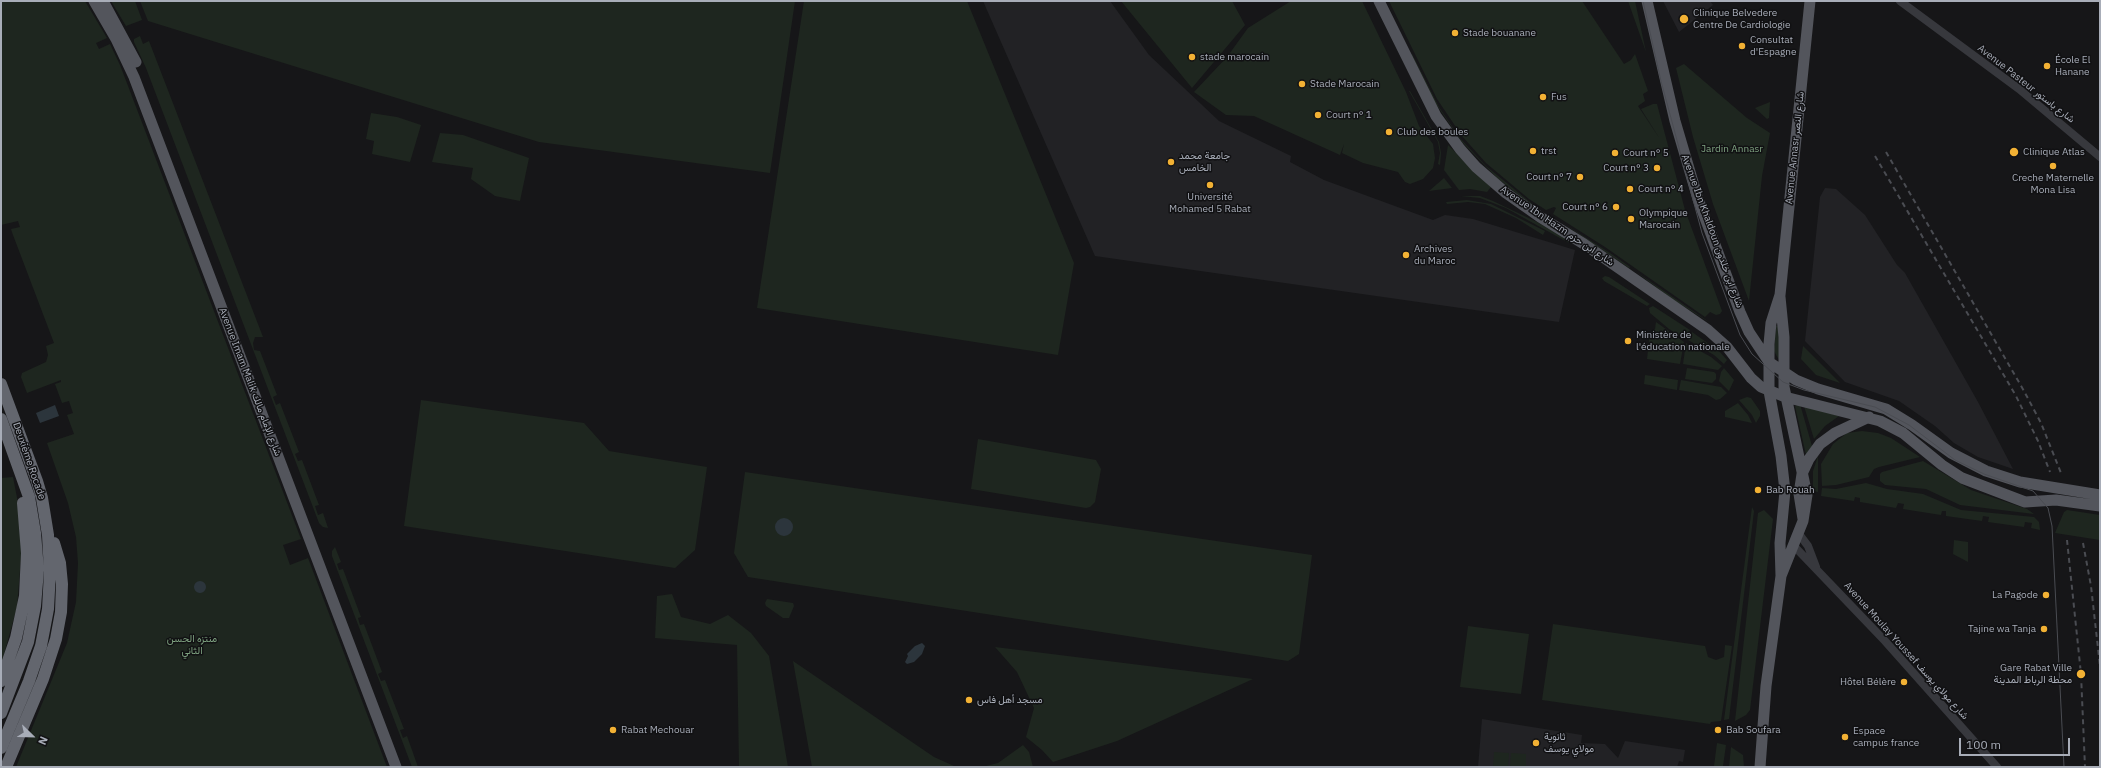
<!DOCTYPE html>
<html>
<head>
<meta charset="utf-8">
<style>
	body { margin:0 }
	#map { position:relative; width:2101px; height:768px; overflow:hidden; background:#161618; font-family:"IBM Plex Sans",sans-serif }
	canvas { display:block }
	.frame { position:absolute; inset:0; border:2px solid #a8adb8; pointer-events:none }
	.north { position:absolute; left:12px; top:716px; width:40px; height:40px; -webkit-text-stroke:3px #111113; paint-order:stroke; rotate:113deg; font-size:11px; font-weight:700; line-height:16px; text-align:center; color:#a8adb8 }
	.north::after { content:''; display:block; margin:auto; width:14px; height:18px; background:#a8adb8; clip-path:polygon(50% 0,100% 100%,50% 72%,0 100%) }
	.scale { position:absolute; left:1959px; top:738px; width:111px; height:18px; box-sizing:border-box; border:2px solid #a8adb8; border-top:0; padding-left:5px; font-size:12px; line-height:14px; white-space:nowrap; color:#a8adb8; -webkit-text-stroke:3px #111113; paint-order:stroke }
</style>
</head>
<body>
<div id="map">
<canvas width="2101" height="768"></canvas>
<div class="frame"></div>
<div class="north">N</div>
<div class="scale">100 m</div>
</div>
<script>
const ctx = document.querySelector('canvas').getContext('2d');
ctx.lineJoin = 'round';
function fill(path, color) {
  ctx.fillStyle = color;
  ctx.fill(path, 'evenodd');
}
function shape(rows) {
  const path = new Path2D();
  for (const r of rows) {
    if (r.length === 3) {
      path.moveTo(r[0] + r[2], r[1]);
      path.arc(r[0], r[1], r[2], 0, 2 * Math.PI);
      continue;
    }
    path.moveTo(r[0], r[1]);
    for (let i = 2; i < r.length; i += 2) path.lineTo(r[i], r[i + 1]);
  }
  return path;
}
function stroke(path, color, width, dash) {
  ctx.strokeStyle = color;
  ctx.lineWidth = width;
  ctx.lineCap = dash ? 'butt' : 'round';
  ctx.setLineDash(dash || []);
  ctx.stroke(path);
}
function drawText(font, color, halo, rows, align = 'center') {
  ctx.font = font + ' "IBM Plex Sans",Vazirmatn,sans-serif';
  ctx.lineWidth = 3;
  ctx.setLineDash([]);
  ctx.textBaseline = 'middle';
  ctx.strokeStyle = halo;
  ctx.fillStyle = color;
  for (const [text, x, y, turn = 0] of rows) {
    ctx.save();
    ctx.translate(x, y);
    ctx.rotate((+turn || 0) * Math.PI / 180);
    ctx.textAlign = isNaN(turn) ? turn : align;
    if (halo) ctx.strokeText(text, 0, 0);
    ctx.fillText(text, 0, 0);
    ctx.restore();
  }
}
fill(shape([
	[983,1,1110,1,1149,55,1219,121,1291,156,1290,162,1324,180,1433,220,1445,215,1473,219,1575,250,1559,322,1095,256],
	[1663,1,1710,1,1713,5,1679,32],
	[1825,188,1836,189,1865,215,1897,265,1905,273,1978,402,2013,469,1978,457,1954,443,1935,426,1899,401,1845,382,1805,341,1820,197],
	[1482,719,1582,735,1581,743,1605,744,1618,758,1625,741,1685,750,1683,762,1679,761,1677,767,1478,767]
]), '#222225');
fill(shape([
	[1,1,85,1,107,38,96,43,99,49,110,44,120,65,301,539,283,545,290,565,308,558,387,767,16,767,67,643,76,602,78,563,76,537,68,503,47,443,74,434,67,415,73,413,69,401,62,403,55,384,61,382,61,380,27,393,21,377,22,373,46,362,48,355,46,346,54,343,13,235,11,229,20,227,18,221,1,225],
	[111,1,135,1,142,20,126,26],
	[140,1,795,1,770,173,539,142,148,21],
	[804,1,967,1,1074,263,1058,355,757,308],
	[1121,1,1232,1,1245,25,1192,88],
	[1291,1,1362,1,1406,92,1419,126,1433,144,1435,158,1433,168,1423,179,1410,184,1405,182,1398,172,1363,163,1342,153,1344,144,1340,155,1254,116,1226,115,1194,92,1227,57,1248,28],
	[1389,1,1582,1,1624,64,1631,60,1635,54,1648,91,1643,94,1645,101,1638,106,1660,139,1641,109,1653,104,1657,104,1685,210,1722,311,1720,314,1716,315,1710,312,1705,317,1605,247,1553,214,1556,208,1554,207,1546,210,1529,199,1486,163,1462,136,1437,99],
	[1628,1,1635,1,1646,52],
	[140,36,143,44,149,41,263,337,255,337,253,343,254,350,260,351,277,395,273,397,276,405,280,403,299,452,295,454,298,461,302,460,319,505,315,506,318,515,323,513,328,528,323,527,319,523,146,68,134,42,134,39],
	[1412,54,1439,107,1460,138,1486,166,1536,207,1535,208,1497,178,1462,142,1434,101,1411,55],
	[1684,64,1747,118,1770,133,1762,176,1749,301,1713,204,1693,137,1676,68],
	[1409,91,1410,91,1439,142,1441,153,1440,165,1438,164,1440,153,1438,142],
	[1770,102,1769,118,1767,119,1755,108],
	[371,113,397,117,421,125,410,162,372,154,374,141,366,139],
	[440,133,463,135,529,158,520,201,495,196,471,179,473,168,432,162],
	[1448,145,1491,187,1487,192,1470,189,1459,190,1444,170],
	[1444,178,1452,188,1429,191],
	[1461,196,1480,196,1493,201,1537,222,1564,237,1569,243,1506,208,1480,198],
	[1467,200,1491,204,1545,231,1543,235,1516,218,1485,204,1468,202,1447,204,1446,202],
	[1560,221,1613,255,1630,267,1629,268],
	[1635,271,1712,324,1672,299],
	[1605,276,1609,277,1650,304,1647,306,1604,281,1602,278],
	[1653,306,1690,330,1685,339,1669,329,1650,313,1649,308],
	[1656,322,1684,342,1680,364,1647,359,1650,333,1655,329],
	[1776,326,1779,326,1779,360,1774,351],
	[1692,332,1719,351,1727,360,1724,364,1714,355,1688,340],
	[1686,343,1711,357,1722,366,1718,370,1683,364],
	[1803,346,1840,383,1816,375,1801,359],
	[1687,368,1714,372,1716,374,1716,379,1712,383,1685,379],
	[1724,368,1734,380,1729,391,1719,381,1721,372],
	[1645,375,1678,380,1677,390,1644,384],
	[1681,380,1721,387,1727,393,1720,399,1716,400,1708,395,1679,390],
	[1747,397,1751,398,1760,411,1760,416,1756,423,1752,415,1739,400],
	[421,400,584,423,609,451,707,467,695,550,675,568,404,526],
	[1738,403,1748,415,1752,423,1725,417,1725,411],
	[1800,404,1812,446,1806,455,1795,406],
	[1804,406,1839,416,1825,426,1814,439],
	[1862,431,1878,433,1891,438,1920,457,1879,467,1874,469,1869,477,1836,485,1822,486,1821,464,1833,444,1847,433],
	[978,439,1096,460,1101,469,1095,502,1090,507,1086,508,971,489],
	[1818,456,1818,492,1813,491,1813,471],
	[1923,461,1971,490,2027,509,2034,514,1960,505,1926,489,1885,485,1880,481,1880,474,1882,472],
	[745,472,1312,555,1299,654,1288,661,748,577,734,553],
	[13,477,19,508,22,545,17,607,1,665,1,478],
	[1866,483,1887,489,1923,494,1961,510,2034,517,2039,522,2040,530,2031,528,2032,523,2025,522,2024,527,1988,522,1989,517,1983,516,1982,521,1946,516,1946,511,1942,511,1941,515,1903,509,1904,504,1898,503,1896,508,1860,502,1860,498,1855,497,1854,501,1821,496,1822,488,1836,489],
	[1752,507,1754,511,1729,719,1724,720],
	[1764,510,1773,519,1750,710,1746,715,1735,721,1758,513],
	[2067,510,2100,515,2100,540,2055,533,2064,512],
	[1954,540,1968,542,1968,562,1953,554],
	[335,547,341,562,337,564,339,570,343,569,361,617,358,618,360,625,364,624,382,672,378,674,381,681,385,680,404,729,400,730,403,738,407,736,418,767,412,767,332,556,332,551],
	[672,594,681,617,710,624,728,615,751,633,769,656,788,767,739,767,737,645,655,638,657,596],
	[767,599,793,603,794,606,789,618,783,618,766,606,765,603],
	[1553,624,1705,646,1708,657,1716,660,1724,657,1725,645,1732,646,1721,721,1711,722,1710,724,1542,700],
	[1468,626,1529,634,1521,694,1460,687],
	[995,647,1253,679,1117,741,1053,762,1042,750,1026,737,1034,708,1017,672],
	[793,661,934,757,954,766,961,767,812,767],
	[1717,743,1726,745,1723,766,1714,766],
	[1023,745,1029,752,1033,767,982,767,998,763],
	[1731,747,1743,755,1744,767,1729,767],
	[1494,752,1509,753,1508,767,1493,767],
	[1511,753,1526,754,1526,767,1510,767]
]), '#1e261f');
fill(shape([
	[55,405,59,416,40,423,36,413],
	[784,527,9],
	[200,587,6],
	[922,643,925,646,922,654,914,662,907,664,905,662,908,656,907,654,915,646]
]), '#2c353c');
stroke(shape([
	[1900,1,2019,89,2100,157],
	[1799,534,1808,546,1816,567],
	[1794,546,1885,641,1997,767]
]), '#37383d', 8);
stroke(shape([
	[94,1,116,39,134,77,396,767],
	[103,1,136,62],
	[1379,1,1436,116,1460,149,1476,167,1506,193,1540,217,1584,244,1708,330,1727,347,1751,378,1761,387,1785,397,1880,421,1903,433,1942,465,1962,478,2025,502,2056,500,2100,506],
	[1647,1,1675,121,1698,199,1740,312,1749,332,1769,362,1796,380,1818,389,1886,409,1912,425,1951,453,1986,471,2020,482,2100,495],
	[1780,297,1784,337,1784,387,1807,495,1803,521,1781,576],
	[1803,519,1799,494,1802,474,1809,459,1820,444,1835,433,1869,417],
	[1760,767,1766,686,1781,576,1780,543,1785,491,1781,456,1769,391,1769,344,1771,323,1780,295,1810,1]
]), '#53555c', 11);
stroke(shape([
	[1,384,37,481,42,498,48,535,50,572,48,609,41,646,29,681,1,748],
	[1,419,29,497,35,533,38,570,35,606,28,642,1,713],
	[1,681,16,638,25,596,27,553,23,503],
	[6,767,43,679,56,639,61,612,62,584,60,563,54,543]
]), '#63666e', 12);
stroke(shape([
	[1643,1,1661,81,1702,233,1740,335,1752,354,1783,382,1804,390,1875,407,1909,425,1955,460,1984,474,2033,491,2048,508,2052,526,2064,767]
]), '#4a4c52', 1);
stroke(shape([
	[1886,152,2024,391,2041,423,2061,473],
	[1875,156,2016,396,2038,441,2050,472],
	[2067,540,2081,674,2085,767],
	[2083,543,2091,586,2100,666]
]), '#4a4c52', 2, [5, 4]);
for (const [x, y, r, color] of [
	[1684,19,5,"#f2b134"],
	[1455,33,4,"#f2b134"],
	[1742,46,4,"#f2b134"],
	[1192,57,4,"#f2b134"],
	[2047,66,4,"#f2b134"],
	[1302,84,4,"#f2b134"],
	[1543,97,4,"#f2b134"],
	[1318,115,4,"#f2b134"],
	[1389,132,4,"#f2b134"],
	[1533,151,4,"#f2b134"],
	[2014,152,5,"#f2b134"],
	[1615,153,4,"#f2b134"],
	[1171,162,4,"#f2b134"],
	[2053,166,4,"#f2b134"],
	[1657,168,4,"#f2b134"],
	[1580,177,4,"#f2b134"],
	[1210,185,4,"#f2b134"],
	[1630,189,4,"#f2b134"],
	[1616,207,4,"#f2b134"],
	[1631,219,4,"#f2b134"],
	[1406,255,4,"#f2b134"],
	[1628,341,4,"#f2b134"],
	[1758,490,4,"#f2b134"],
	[2046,595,4,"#f2b134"],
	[2044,629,4,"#f2b134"],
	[2081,674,5,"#f2b134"],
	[1904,682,4,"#f2b134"],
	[969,700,4,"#f2b134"],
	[613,730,4,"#f2b134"],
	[1718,730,4,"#f2b134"],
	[1845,737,4,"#f2b134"],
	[1536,743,4,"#f2b134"]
]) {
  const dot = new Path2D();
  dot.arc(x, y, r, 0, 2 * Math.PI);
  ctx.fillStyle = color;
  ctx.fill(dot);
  stroke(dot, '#111113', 1.5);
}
drawText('10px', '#a8adb8', '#111113', [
	["Clinique Belvedere",1693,13],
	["Centre De Cardiologie",1693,25],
	["Stade bouanane",1463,33],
	["Consultat",1750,40],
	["d'Espagne",1750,52],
	["stade marocain",1200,57],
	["École El",2055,60],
	["Hanane",2055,72],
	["Stade Marocain",1310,84],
	["Fus",1551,97],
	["Court n° 1",1326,115],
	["Club des boules",1397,132],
	["trst",1541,151],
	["Clinique Atlas",2023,152],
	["Court n° 5",1623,153],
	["جامعة محمد",1179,156],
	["الخامس",1179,168],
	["Court n° 3",1649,168,"right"],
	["Court n° 7",1572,177,"right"],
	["Creche Maternelle",2053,178,"center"],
	["Mona Lisa",2053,190,"center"],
	["Court n° 4",1638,189],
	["Université",1210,197,"center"],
	["Mohamed 5 Rabat",1210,209,"center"],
	["Court n° 6",1608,207,"right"],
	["Olympique",1639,213],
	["Marocain",1639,225],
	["Archives",1414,249],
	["du Maroc",1414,261],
	["Ministère de",1636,335],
	["l'éducation nationale",1636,347],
	["Bab Rouah",1766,490],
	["La Pagode",2038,595,"right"],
	["Tajine wa Tanja",2036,629,"right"],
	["Gare Rabat Ville",2072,668,"right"],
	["محطة الرباط المدينة",2072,680,"right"],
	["Hôtel Bélère",1896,682,"right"],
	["مسجد أهل فاس",977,700],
	["Rabat Mechouar",621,730],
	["Bab Soufara",1726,730],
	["Espace",1853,731],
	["campus france",1853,743],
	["ثانوية",1544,737],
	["مولاي يوسف",1544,749]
], 'left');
drawText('10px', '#a8adb8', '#111113', [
	["Avenue Pasteur شارع باستور",2026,84,38],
	["Avenue Annasr شارع النصر",1795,148,-84],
	["Avenue Ibn Hazm شارع ابن حزم",1557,226,34],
	["Avenue Ibn Khaldoun شارع ابن خلدون",1712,231,70],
	["Avenue Imam Malik شارع الإمام مالك",250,382,69],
	["Deuxième Rocade",29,461,71],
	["Avenue Moulay Youssef شارع مولاي يوسف",1906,651,48]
]);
drawText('10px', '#7fa381', '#111113', [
	["Jardin Annasr",1732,149],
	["منتزه الحسن",192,639],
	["الثاني",192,651]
]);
</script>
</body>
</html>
